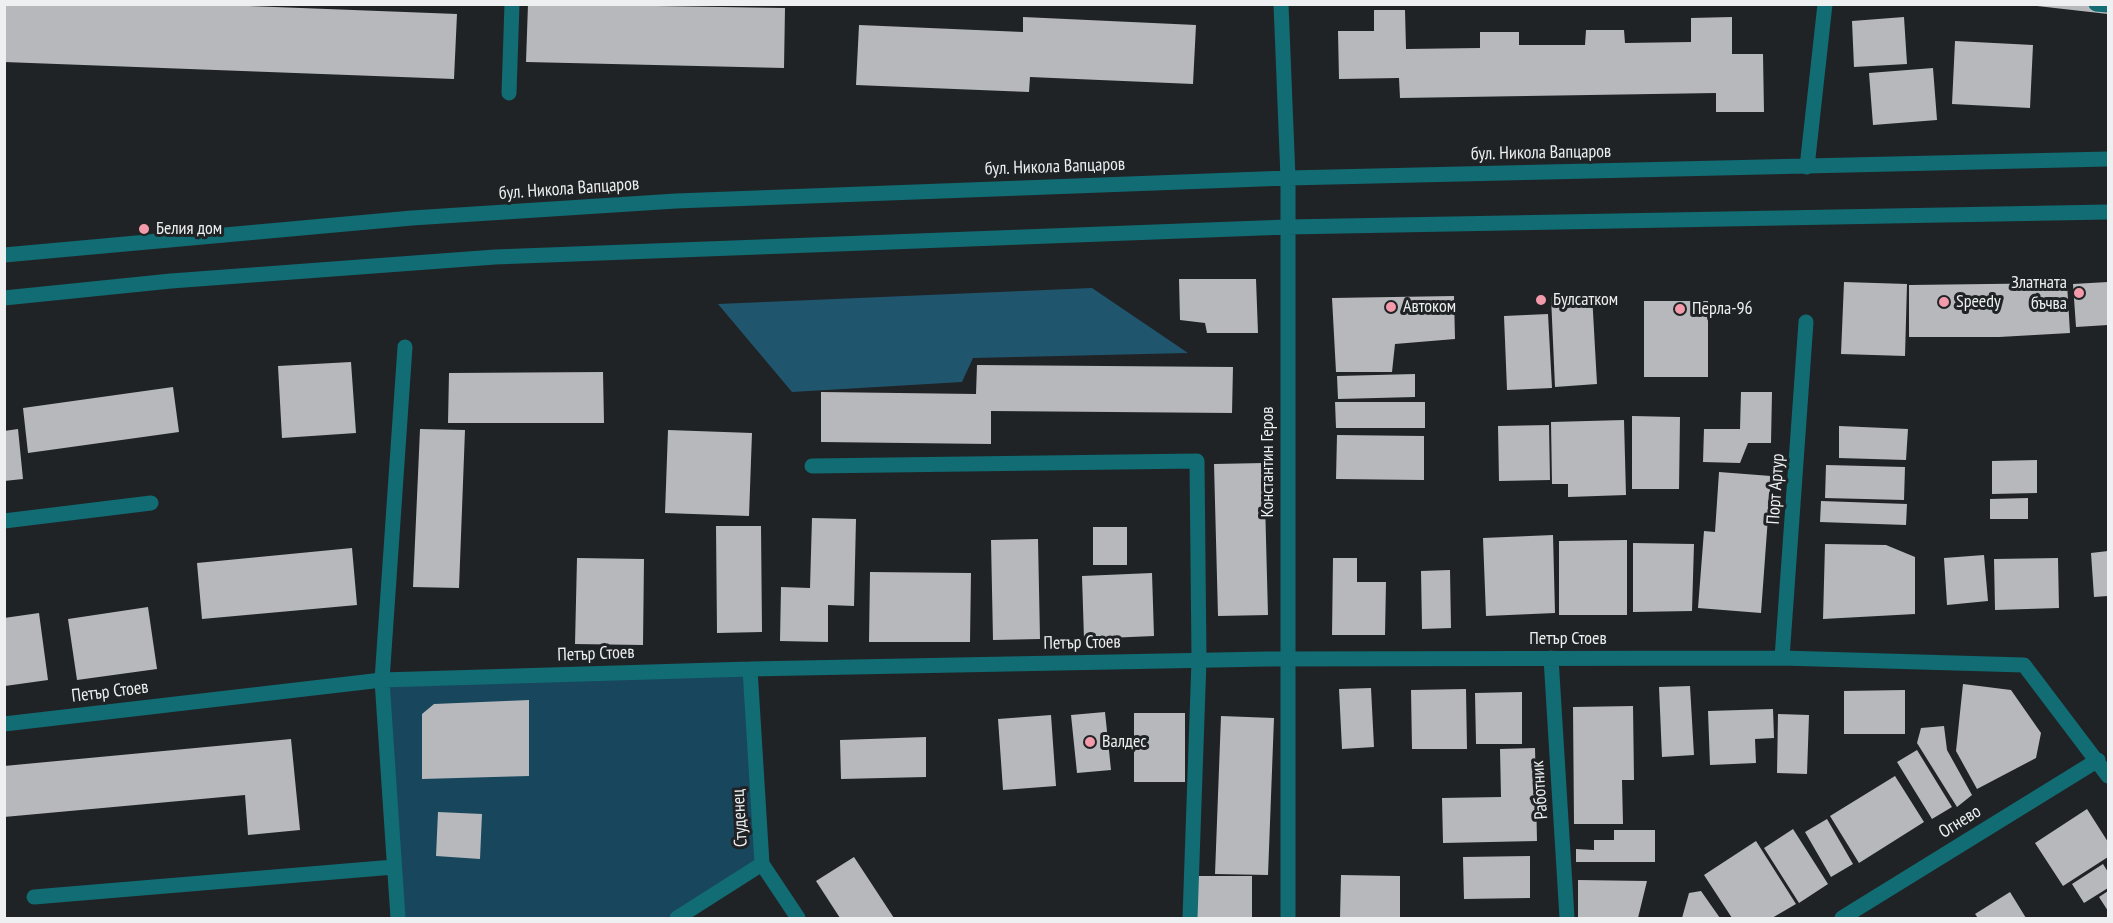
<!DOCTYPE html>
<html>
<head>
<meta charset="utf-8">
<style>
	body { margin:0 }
	#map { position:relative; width:2113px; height:923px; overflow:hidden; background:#202325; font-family:"PT Sans Narrow",sans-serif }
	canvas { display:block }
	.frame { position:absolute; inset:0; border:6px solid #edeff0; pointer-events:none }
</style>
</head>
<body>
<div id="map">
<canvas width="2113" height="923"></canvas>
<div class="frame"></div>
</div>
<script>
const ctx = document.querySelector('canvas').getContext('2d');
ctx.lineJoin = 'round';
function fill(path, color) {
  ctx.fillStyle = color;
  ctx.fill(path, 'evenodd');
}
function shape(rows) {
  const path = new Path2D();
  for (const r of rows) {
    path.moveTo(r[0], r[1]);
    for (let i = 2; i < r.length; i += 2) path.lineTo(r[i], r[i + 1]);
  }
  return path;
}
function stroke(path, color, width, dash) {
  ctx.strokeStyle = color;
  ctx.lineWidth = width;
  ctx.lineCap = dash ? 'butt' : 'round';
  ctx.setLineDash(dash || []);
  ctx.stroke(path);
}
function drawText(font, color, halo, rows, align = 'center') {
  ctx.font = font + ' "PT Sans Narrow",sans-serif';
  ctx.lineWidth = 6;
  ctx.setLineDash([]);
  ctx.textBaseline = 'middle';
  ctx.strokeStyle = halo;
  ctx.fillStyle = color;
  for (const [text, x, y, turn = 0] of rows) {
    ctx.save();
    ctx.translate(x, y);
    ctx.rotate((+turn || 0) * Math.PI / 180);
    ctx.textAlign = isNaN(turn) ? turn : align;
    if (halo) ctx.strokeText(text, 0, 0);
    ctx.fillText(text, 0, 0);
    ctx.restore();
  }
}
fill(shape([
	[750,669,762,864,677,918,398,918,382,680]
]), '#18465c');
fill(shape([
	[1092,288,1188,353,973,358,962,382,792,392,718,304]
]), '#20556e');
fill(shape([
	[4,4,197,4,457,14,454,79,4,62],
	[528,4,785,8,784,68,526,62],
	[2038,4,2108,4,2108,14,2037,6],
	[1374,10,1405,10,1406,49,1480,48,1480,32,1519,32,1519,45,1585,45,1586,30,1624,30,1625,43,1691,42,1691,18,1732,17,1732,54,1763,54,1764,112,1716,112,1716,93,1400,98,1399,78,1339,79,1338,31,1374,31],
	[1023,17,1196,25,1193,84,1030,77,1029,92,856,85,859,25,1023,32],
	[1904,17,1907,64,1854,67,1852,21],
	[1955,41,2033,45,2030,108,1952,104],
	[1933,68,1937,120,1873,125,1869,73],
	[1179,279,1256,279,1258,333,1207,333,1205,323,1180,320],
	[1844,282,1907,284,1905,356,1841,354],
	[2108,282,2108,325,2076,327,2073,284],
	[2067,283,2070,333,1999,337,1909,337,1909,285],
	[1592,294,1597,384,1555,387,1551,297],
	[1454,296,1455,339,1395,344,1392,372,1336,372,1332,298],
	[1644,301,1708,301,1708,377,1644,377],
	[1548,314,1552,388,1507,390,1504,316],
	[351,362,356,433,282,438,278,366],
	[977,365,1233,367,1232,413,991,411,991,444,821,442,821,392,976,394],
	[603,372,604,423,448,423,449,373],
	[1415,374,1415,397,1338,399,1337,376],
	[173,387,179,432,28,453,23,408],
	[1741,392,1772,392,1771,443,1748,443,1740,463,1703,462,1704,429,1740,429],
	[1335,402,1425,402,1425,428,1336,428],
	[1632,416,1680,417,1679,489,1632,489],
	[1624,420,1626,495,1568,497,1568,484,1552,484,1551,422],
	[1549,425,1550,480,1499,481,1498,426],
	[1839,426,1908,429,1906,460,1839,458],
	[18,429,23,479,4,481,4,431],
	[420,429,465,430,459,588,413,587],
	[668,430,752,433,749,516,665,513],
	[1337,435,1424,436,1424,480,1336,479],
	[2037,460,2037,493,1992,494,1992,461],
	[1264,463,1268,615,1218,616,1214,464],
	[1826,465,1905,467,1904,500,1825,498],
	[1719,472,1771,476,1761,613,1698,608,1704,531,1715,532],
	[2028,498,2028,519,1990,519,1990,499],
	[1821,501,1907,504,1906,525,1820,522],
	[812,518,856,519,854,606,828,605,828,642,780,641,781,587,810,588],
	[716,526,761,526,762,632,717,633],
	[1093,527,1127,527,1127,565,1093,565],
	[1553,535,1555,613,1486,616,1483,538],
	[1038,539,1040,639,993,640,991,540],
	[1627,540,1627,615,1559,615,1559,541],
	[1633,543,1694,544,1692,611,1633,612],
	[1825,544,1886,545,1915,557,1915,614,1823,619],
	[352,548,357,605,202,619,197,563],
	[2108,551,2108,596,2094,597,2091,553],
	[1984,555,1988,601,1947,605,1944,558],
	[577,558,644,559,643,645,575,644],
	[1333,558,1357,558,1357,582,1386,582,1385,635,1332,635],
	[2058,558,2059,608,1995,610,1994,559],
	[1450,570,1451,628,1422,629,1421,571],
	[870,572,971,573,970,642,869,642],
	[1152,573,1154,636,1084,639,1082,576],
	[148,607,157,669,77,680,68,619],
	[39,613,48,680,5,686,4,618],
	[1963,684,2011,690,2041,733,2036,758,1977,789,1956,751],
	[1690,686,1694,755,1662,757,1659,687],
	[1371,688,1374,747,1342,749,1339,689],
	[1466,689,1467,749,1412,749,1411,690],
	[1905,690,1905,734,1844,734,1844,691],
	[1522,692,1522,744,1476,744,1475,693],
	[529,700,529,776,422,779,422,714,434,704],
	[1633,706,1634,780,1622,780,1623,824,1574,824,1573,707],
	[1773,709,1774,738,1755,739,1756,763,1710,765,1708,711],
	[1105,712,1111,770,1077,773,1071,715],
	[1134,713,1185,713,1185,782,1134,782],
	[1778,714,1809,715,1807,774,1777,773],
	[1051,715,1056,786,1003,790,998,719],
	[1221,716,1274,718,1268,875,1215,874],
	[1944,726,1947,750,1972,795,1957,807,1917,743,1921,728],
	[926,737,926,777,841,779,840,740],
	[291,739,300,830,248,835,245,795,4,817,4,766],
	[1535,748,1537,841,1443,843,1442,798,1501,797,1500,749],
	[1917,750,1952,807,1932,819,1897,762],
	[1895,776,1924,822,1859,863,1830,816],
	[2087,809,2108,842,2108,857,2063,886,2035,843],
	[438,812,482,814,480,859,436,856],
	[1827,819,1853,864,1831,877,1805,832],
	[1793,829,1828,884,1799,903,1764,848],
	[1614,830,1655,830,1655,862,1576,862,1576,849,1594,850,1594,840,1614,840],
	[1756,841,1796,904,1772,918,1732,918,1704,875],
	[1530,856,1530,898,1464,899,1463,857],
	[854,857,894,918,840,918,816,881],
	[2103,864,2108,872,2108,888,2084,903,2072,884],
	[1341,875,1400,876,1400,918,1340,918],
	[1196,876,1252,876,1252,918,1195,918],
	[1578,880,1647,881,1638,918,1578,918],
	[1701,891,1720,918,1682,918,1689,893],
	[2108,891,2108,911,2099,897],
	[2010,892,2026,918,1978,918,1975,914]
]), '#b6b8bc');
stroke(shape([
	[1281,4,1288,178,1288,918],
	[2096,4,2108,5],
	[509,93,512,4],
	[1807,167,1825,4],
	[4,255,412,218,676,201,1288,178,2108,159],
	[4,298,171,281,495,257,1287,227,2108,212],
	[812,466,1197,461,1199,660,1190,918],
	[4,521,151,503],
	[1551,658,1567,918],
	[1782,658,1806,322],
	[4,724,382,680,750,669,1267,659,1782,658,2024,665,2108,776],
	[762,864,798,918],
	[34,897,394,867],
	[398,918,382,680,405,347],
	[677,918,762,864,750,669],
	[1842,918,2098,760]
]), '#116c74', 15);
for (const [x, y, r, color] of [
	[144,229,6,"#f39aab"],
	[2079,293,6,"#f39aab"],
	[1541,300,6,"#f39aab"],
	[1944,302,6,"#f39aab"],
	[1391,307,6,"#f39aab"],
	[1680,309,6,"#f39aab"],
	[1090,742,6,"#f39aab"]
]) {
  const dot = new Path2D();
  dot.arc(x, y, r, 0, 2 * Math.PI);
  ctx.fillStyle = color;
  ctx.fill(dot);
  stroke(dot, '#202325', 2);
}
drawText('18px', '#edeff0', '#202325', [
	["бул. Никола Вапцаров",1541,153,-1],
	["бул. Никола Вапцаров",1055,167,-2],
	["бул. Никола Вапцаров",569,189,-4],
	["Константин Геров",1268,462,-90],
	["Порт Артур",1776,489,-86],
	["Петър Стоев",1568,639],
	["Петър Стоев",1082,643,-1],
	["Петър Стоев",596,654,-2],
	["Петър Стоев",110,692,-7],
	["Работник",1540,790,-94],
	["Студенец",740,818,-93],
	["Огнево",1960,822,-32]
]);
drawText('18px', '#edeff0', '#202325', [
	["Белия дом",156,229],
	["Златната",2067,283,"right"],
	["бъчва",2067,304,"right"],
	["Булсатком",1553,300],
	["Speedy",1956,302],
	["Автоком",1403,307],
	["Перла-96",1692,309],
	["Валдес",1102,742]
], 'left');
</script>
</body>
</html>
